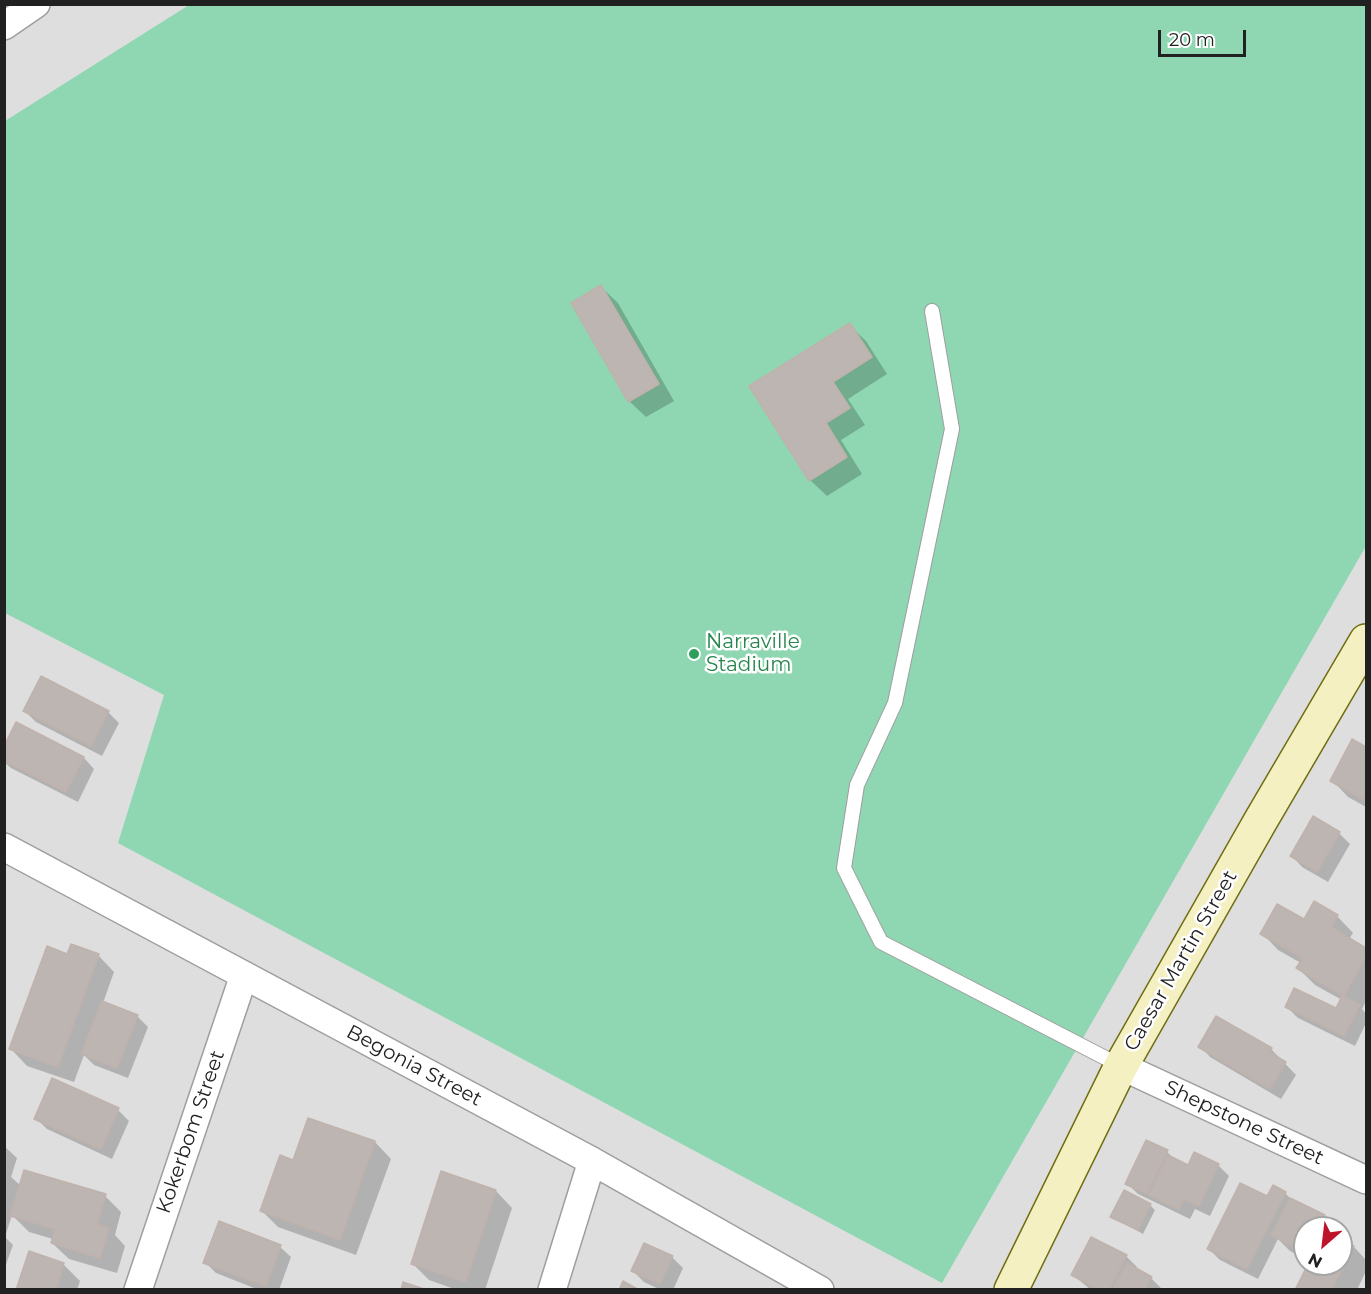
<!DOCTYPE html>
<html>
<head>
<meta charset="utf-8">
<style>
	body { margin:0 }
	#map { position:relative; width:1371px; height:1294px; overflow:hidden; background:#f0ece8; font-family:Montserrat,sans-serif }
	canvas { display:block }
	.frame { position:absolute; inset:0; border:6px solid #212121; pointer-events:none }
	.north { position:absolute; left:1293px; top:1216px; width:60px; height:60px; box-sizing:border-box; background:#fff; border:2px solid #a6a6a6; border-radius:50%; rotate:208deg; font-size:16px; font-weight:700; line-height:24px; text-align:center; color:#212121 }
	.north::after { content:''; display:block; margin:auto; width:21px; height:27px; background:#bd1429; clip-path:polygon(50% 0,100% 100%,50% 72%,0 100%) }
	.scale { position:absolute; left:1158px; top:30px; width:88px; height:27px; box-sizing:border-box; border:3px solid #212121; border-top:0; padding-left:8px; font-size:18px; line-height:21px; white-space:nowrap; color:#212121; -webkit-text-stroke:4px #fff; paint-order:stroke }
</style>
</head>
<body>
<div id="map">
<canvas width="1371" height="1294"></canvas>
<div class="frame"></div>
<div class="north">N</div>
<div class="scale">20 m</div>
</div>
<script>
const ctx = document.querySelector('canvas').getContext('2d');
ctx.lineJoin = 'round';
function fill(path, color) {
  ctx.fillStyle = color;
  ctx.fill(path, 'evenodd');
}
function shape(rows) {
  const path = new Path2D();
  for (const r of rows) {
    path.moveTo(r[0], r[1]);
    for (let i = 2; i < r.length; i += 2) path.lineTo(r[i], r[i + 1]);
  }
  return path;
}
function stroke(path, color, width, dash) {
  ctx.strokeStyle = color;
  ctx.lineWidth = width;
  ctx.lineCap = dash ? 'butt' : 'round';
  ctx.setLineDash(dash || []);
  ctx.stroke(path);
}
function drawText(font, color, halo, rows, align = 'center') {
  ctx.font = font + ' Montserrat,sans-serif';
  ctx.lineWidth = 5;
  ctx.setLineDash([]);
  ctx.textBaseline = 'middle';
  ctx.strokeStyle = halo;
  ctx.fillStyle = color;
  for (const [text, x, y, turn = 0] of rows) {
    ctx.save();
    ctx.translate(x, y);
    ctx.rotate((+turn || 0) * Math.PI / 180);
    ctx.textAlign = isNaN(turn) ? turn : align;
    if (halo) ctx.strokeText(text, 0, 0);
    ctx.fillText(text, 0, 0);
    ctx.restore();
  }
}
fill(shape([
	[5,5,1366,5,1366,1289,5,1290],
	[1305,1228,1341,1228,1341,1264,1305,1264]
]), '#dfdede');
fill(shape([
	[189,5,1366,5,1366,546,942,1283,118,843,164,695,5,613,5,121]
]), '#8ed7b2');
fill(shape([
	[601,287,618,303,674,401,646,417,629,401],
	[849,325,866,341,887,374,848,399,865,425,841,440,862,474,827,496,810,480,751,386],
	[25,711,108,712,119,723,102,756,36,722],
	[17,724,84,758,94,769,78,802,11,768,4,762,4,749],
	[1353,741,1366,749,1366,807,1348,797,1332,780],
	[1339,833,1350,844,1328,882,1302,867,1292,856],
	[1337,916,1353,933,1349,939,1366,949,1366,1001,1362,1009,1366,1014,1366,1023,1355,1046,1298,1018,1287,1007,1337,1010,1342,1000,1315,985,1298,968,1301,963,1278,950,1262,933,1305,921],
	[98,955,114,972,103,1003,137,1016,148,1027,128,1078,94,1065,84,1055,74,1082,27,1066,11,1049,68,956],
	[1200,1046,1271,1049,1296,1075,1281,1099,1210,1057],
	[53,1080,118,1110,129,1121,112,1159,47,1129,36,1118],
	[309,1120,375,1142,391,1159,356,1255,278,1227,261,1210,294,1161],
	[4,1146,17,1158,11,1177,21,1186,105,1196,121,1212,115,1235,125,1246,117,1273,69,1259,52,1243,53,1239,29,1232,12,1215,5,1237,13,1245,4,1270],
	[1167,1152,1177,1161,1189,1167,1218,1165,1229,1176,1210,1216,1195,1209,1190,1219,1138,1194,1127,1183],
	[496,1191,512,1208,485,1290,457,1290,429,1280,412,1263],
	[1285,1193,1293,1201,1324,1217,1335,1228,1305,1228,1305,1259,1290,1251,1278,1239,1258,1279,1220,1260,1209,1249,1268,1198],
	[1150,1205,1155,1210,1143,1234,1112,1217],
	[1341,1241,1354,1247,1366,1260,1366,1271,1357,1290,1297,1290,1310,1264,1341,1264],
	[280,1247,291,1257,279,1290,259,1290,216,1273,205,1262],
	[30,1253,64,1265,80,1281,77,1290,18,1290],
	[1126,1256,1137,1267,1135,1270,1151,1278,1162,1289,1091,1290,1073,1275],
	[672,1257,683,1268,673,1290,661,1290,644,1282,633,1271]
]), '#0003');
const building = shape([
	[601,285,659,384,628,402,571,303,601,285],
	[850,323,872,357,833,382,850,408,826,423,847,457,809,481,749,386,850,323],
	[41,676,109,711,91,746,23,711,41,676],
	[16,722,84,757,66,792,4,761,4,746,16,722],
	[1352,739,1366,747,1366,801,1330,781,1352,739],
	[1313,816,1340,832,1317,872,1290,856,1313,816],
	[1314,901,1338,915,1331,927,1366,948,1366,956,1344,996,1296,968,1303,958,1260,934,1277,904,1304,919,1314,901],
	[71,944,99,954,58,1067,9,1049,47,946,67,954,71,944],
	[1294,988,1336,1008,1342,996,1360,1005,1344,1036,1285,1007,1294,988],
	[102,1001,138,1015,117,1068,81,1054,102,1001],
	[1216,1016,1272,1048,1269,1052,1286,1062,1270,1089,1198,1047,1216,1016],
	[52,1078,119,1108,101,1149,34,1119,52,1078],
	[308,1118,375,1141,340,1240,260,1211,280,1155,293,1160,308,1118],
	[1146,1140,1168,1150,1147,1194,1125,1184,1146,1140],
	[1194,1152,1219,1164,1199,1206,1184,1199,1178,1209,1149,1195,1168,1155,1188,1165,1194,1152],
	[24,1170,106,1194,97,1224,109,1228,100,1258,51,1243,55,1229,10,1216,24,1170],
	[441,1171,496,1190,466,1282,411,1264,441,1171],
	[1240,1183,1267,1196,1273,1185,1286,1192,1247,1269,1207,1249,1240,1183],
	[1124,1190,1151,1204,1138,1230,1110,1217,1124,1190],
	[1290,1198,1325,1215,1319,1228,1305,1228,1305,1252,1271,1235,1290,1198],
	[219,1221,281,1245,266,1286,203,1263,219,1221],
	[1091,1237,1127,1255,1109,1290,1100,1290,1071,1275,1091,1237],
	[1341,1239,1354,1246,1332,1290,1295,1290,1308,1264,1341,1264,1341,1239],
	[644,1243,673,1256,660,1284,631,1271,644,1243],
	[29,1251,64,1263,56,1290,16,1290,29,1251],
	[1127,1263,1152,1277,1145,1290,1112,1290,1127,1263],
	[623,1281,639,1290,619,1290,623,1281],
	[403,1282,427,1290,401,1290,403,1282]
]);
fill(building, '#bdb5b1');
stroke(building, '#c0b2ac', 1.5);
const lane = shape([
	[932,311,952,429,895,703,857,785,844,868,881,942,1121,1066]
]);
const street = shape([
	[4,26,36,4],
	[4,847,592,1161,820,1290],
	[1121,1066,1366,1180],
	[138,1290,244,975],
	[552,1290,592,1161]
]);
const secondary = shape([
	[1011,1290,1121,1066,1261,820,1366,641]
]);
stroke(lane, '#9e9e9e', 16);
stroke(street, '#9e9e9e', 30);
stroke(secondary, '#6f6e10', 36);
stroke(lane, '#fff', 14);
stroke(street, '#fff', 27);
stroke(secondary, '#f4f0c2', 33);
for (const [x, y, r, color] of [
	[694,654,6,"#2e9e5b"]
]) {
  const dot = new Path2D();
  dot.arc(x, y, r, 0, 2 * Math.PI);
  ctx.fillStyle = color;
  ctx.fill(dot);
  stroke(dot, '#fff', 2);
}
drawText('20px', '#27864d', '#fff', [
	["Narraville",706,642],
	["Stadium",706,665]
], 'left');
drawText('20px', '#212121', '#fff', [
	["Caesar Martin Street",1181,961,-60],
	["Begonia Street",414,1066,28],
	["Shepstone Street",1244,1123,25],
	["Kokerbom Street",191,1132,-71]
]);
</script>
</body>
</html>
